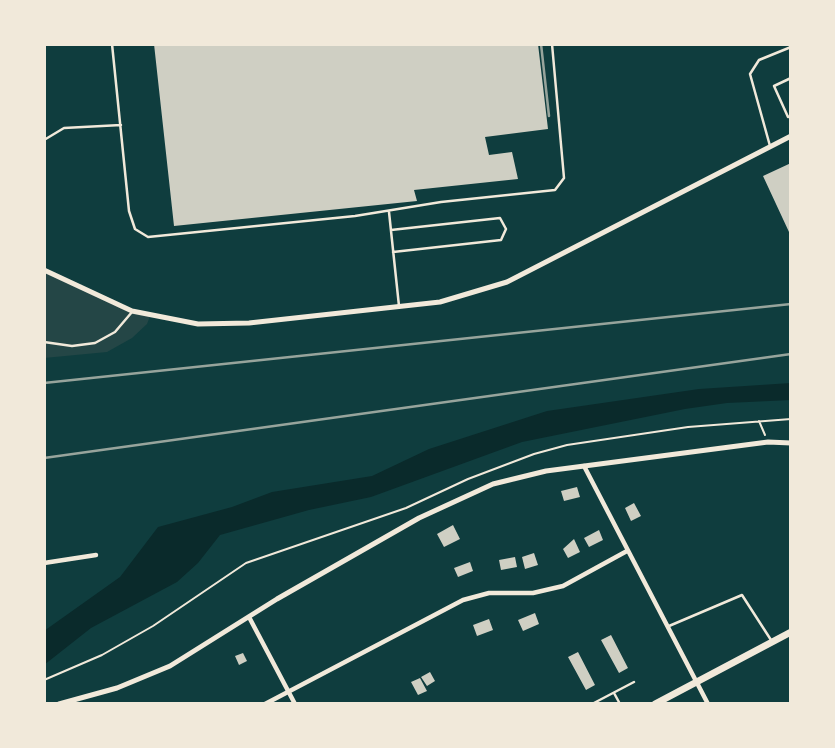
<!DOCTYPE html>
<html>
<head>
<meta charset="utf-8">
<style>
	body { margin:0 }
	#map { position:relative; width:835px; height:748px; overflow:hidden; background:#0f3d3e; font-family:"Roboto Condensed",sans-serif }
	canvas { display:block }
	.frame { position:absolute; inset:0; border:46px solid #f1e9da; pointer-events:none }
</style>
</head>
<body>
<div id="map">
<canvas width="835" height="748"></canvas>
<div class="frame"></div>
</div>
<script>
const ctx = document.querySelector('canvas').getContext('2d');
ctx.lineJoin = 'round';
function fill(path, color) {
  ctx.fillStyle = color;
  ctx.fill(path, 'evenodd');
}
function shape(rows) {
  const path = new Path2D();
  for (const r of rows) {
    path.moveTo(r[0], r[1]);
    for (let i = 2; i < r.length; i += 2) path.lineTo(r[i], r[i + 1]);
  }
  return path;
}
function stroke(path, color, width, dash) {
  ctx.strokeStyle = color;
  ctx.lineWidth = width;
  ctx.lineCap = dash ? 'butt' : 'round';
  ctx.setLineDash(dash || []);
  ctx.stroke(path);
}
fill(shape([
	[44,270,113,303,150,316,147,324,132,338,107,352,44,358]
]), '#244646');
fill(shape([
	[791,383,791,400,727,403,685,409,522,442,371,497,309,510,220,535,198,563,177,582,91,628,44,665,44,631,120,577,158,527,232,507,272,492,372,476,429,449,547,411,699,389]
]), '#0a2a2b');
fill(shape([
	[154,44,538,44,548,129,485,137,489,155,512,152,518,179,414,190,417,201,174,226],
	[791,163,791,230,789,232,763,176],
	[577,487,580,497,564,501,561,491],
	[634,503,641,516,631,521,625,508],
	[453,525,460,539,444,547,437,534],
	[599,530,603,540,589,547,584,538],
	[574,539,580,552,568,558,563,549],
	[534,553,538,565,525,569,522,557],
	[515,557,517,567,501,570,499,560],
	[470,562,473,571,458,577,454,568],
	[535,613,539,624,523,631,518,620],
	[489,619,493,630,477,636,473,625],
	[611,635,628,668,619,673,601,640],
	[578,652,595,685,586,690,568,657],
	[243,653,247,661,239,665,235,656],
	[430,672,435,681,427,686,421,677],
	[420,678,427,691,418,695,411,682]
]), '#cfcfc3');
stroke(shape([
	[759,421,765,435],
	[44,680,102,655,153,626,246,563,406,508,468,479,534,454,567,445,688,427,791,419]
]), '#f1e9da', 2);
stroke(shape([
	[112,44,129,211,135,229,148,237,355,216,441,202,555,190,564,178,552,44],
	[791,78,774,86,788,117,791,116],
	[44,140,64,128,121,125],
	[770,146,750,74,759,60,791,47],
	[389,212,399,306],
	[391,230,500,218,506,229,501,240,393,252],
	[44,342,72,346,95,343,115,332,132,312],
	[669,626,742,595,771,640],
	[614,693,620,704],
	[592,704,634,682]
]), '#f1e9da', 2.5);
stroke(shape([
	[584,466,708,704],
	[44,563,96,555],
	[249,617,295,704],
	[265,704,463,600,489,593,533,593,563,586,627,551]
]), '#f1e9da', 4.5);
stroke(shape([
	[44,270,132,311,198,324,249,323,440,302,507,282,791,136],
	[59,704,117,688,170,666,277,599,419,518,493,484,546,471,768,442,791,443]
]), '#f1e9da', 5);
stroke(shape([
	[655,704,791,632]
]), '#f1e9da', 7);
stroke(shape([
	[541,44,549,116],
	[44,383,791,304],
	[44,458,791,354]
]), '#97a49c', 2.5);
</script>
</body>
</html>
